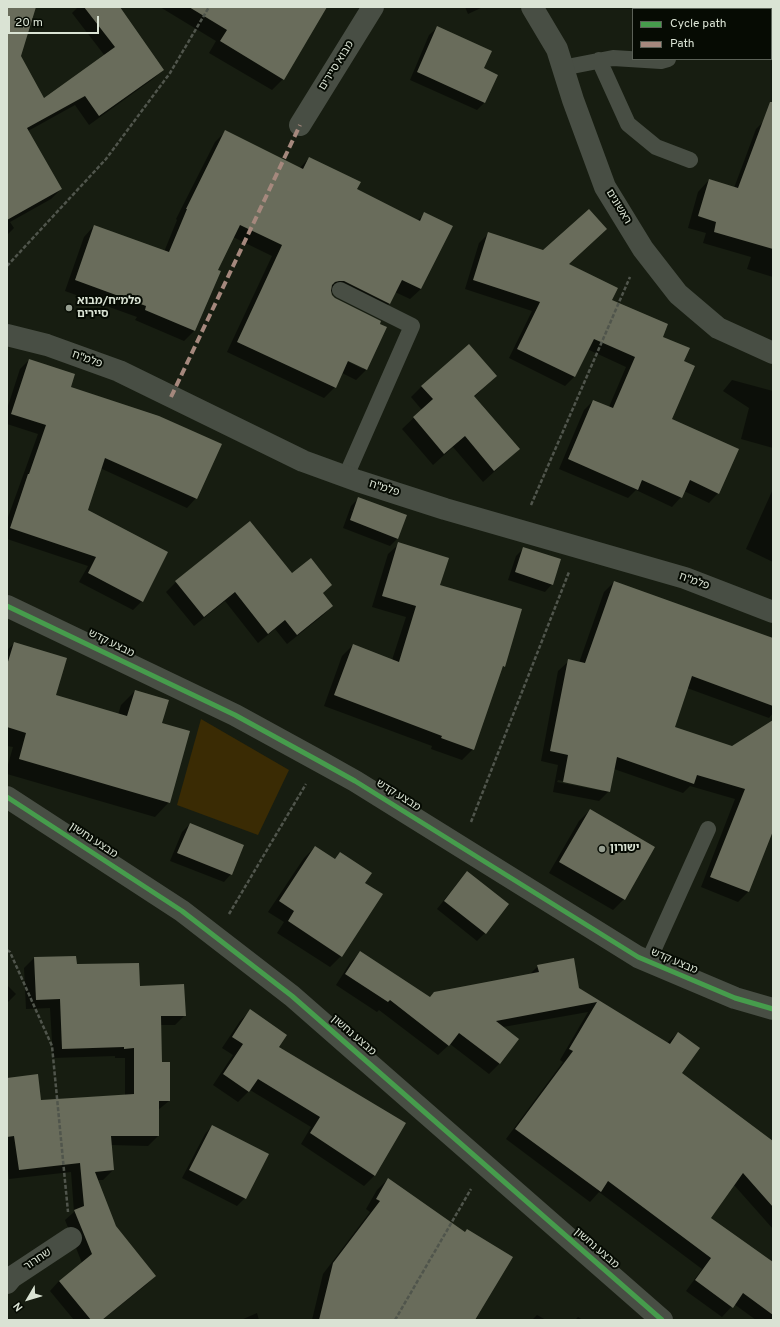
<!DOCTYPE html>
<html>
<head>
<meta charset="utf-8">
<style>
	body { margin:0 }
	#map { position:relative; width:780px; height:1327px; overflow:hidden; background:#171d11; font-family:Overpass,sans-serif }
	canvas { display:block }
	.frame { position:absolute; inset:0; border:8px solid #dae3d4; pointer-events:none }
	.legend { position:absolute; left:632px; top:8px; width:140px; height:52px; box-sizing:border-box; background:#060b03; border:1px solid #5b6157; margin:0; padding:5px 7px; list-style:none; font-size:12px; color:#dae3d4 }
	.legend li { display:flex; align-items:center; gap:8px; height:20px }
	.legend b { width:20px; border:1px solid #5b6157 }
	.north { position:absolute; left:8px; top:1279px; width:40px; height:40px; -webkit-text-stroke:3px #060b03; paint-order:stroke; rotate:232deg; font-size:11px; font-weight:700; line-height:16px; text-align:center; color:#dae3d4 }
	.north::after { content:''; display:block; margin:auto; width:14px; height:18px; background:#dae3d4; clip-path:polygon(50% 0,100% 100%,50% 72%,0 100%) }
	.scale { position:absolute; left:8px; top:16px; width:91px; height:18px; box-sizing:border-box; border:2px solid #dae3d4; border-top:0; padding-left:5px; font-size:12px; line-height:14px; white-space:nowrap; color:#dae3d4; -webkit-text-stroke:3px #060b03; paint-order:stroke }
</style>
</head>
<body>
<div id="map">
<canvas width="780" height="1327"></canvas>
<div class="frame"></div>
<ul class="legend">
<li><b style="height:5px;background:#469c4c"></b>Cycle path</li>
<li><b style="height:5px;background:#a5887d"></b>Path</li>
</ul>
<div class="north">N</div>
<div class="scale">20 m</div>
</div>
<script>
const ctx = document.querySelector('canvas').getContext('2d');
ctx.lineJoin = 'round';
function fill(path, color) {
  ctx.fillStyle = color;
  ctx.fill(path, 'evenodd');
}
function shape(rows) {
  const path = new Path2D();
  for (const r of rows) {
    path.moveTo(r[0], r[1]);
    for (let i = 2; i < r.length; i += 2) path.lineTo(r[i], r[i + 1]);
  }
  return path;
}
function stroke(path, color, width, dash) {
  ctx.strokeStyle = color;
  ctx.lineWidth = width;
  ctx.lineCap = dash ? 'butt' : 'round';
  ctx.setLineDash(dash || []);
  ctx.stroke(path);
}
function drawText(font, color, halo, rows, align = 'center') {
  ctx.font = font + ' Overpass,"Noto Sans Hebrew",sans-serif';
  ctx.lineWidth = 4;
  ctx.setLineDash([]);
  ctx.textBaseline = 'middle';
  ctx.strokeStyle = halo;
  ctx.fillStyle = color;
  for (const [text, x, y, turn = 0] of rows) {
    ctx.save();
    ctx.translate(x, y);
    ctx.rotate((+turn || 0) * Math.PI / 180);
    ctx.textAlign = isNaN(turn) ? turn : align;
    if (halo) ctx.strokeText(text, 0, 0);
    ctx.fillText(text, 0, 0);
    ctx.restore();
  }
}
fill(shape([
	[201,719,289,770,258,835,177,805]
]), '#3a2b04');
fill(shape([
	[78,7,116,7,163,70,153,79,89,125,75,105,28,131,61,189,51,199,10,222,14,228,7,235,7,56,20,56,44,99,105,56,72,13],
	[160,7,326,7,283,79,272,90,209,53,216,41],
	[465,7,483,7,468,14],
	[437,28,483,69,484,103,477,110,410,80,429,35],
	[773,116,773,277,747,269,751,257,703,243,706,233,688,228,698,192,709,180,734,188,756,129,764,121],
	[226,131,299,169,309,158,356,189,417,221,425,214,421,289,410,299,395,292,389,304,378,314,333,291,330,291,366,370,356,380,342,373,335,387,324,398,227,352,272,256,233,237,217,270,219,271,194,331,184,341,135,320,137,317,65,291,84,237,94,226,164,252,177,220,176,219,215,142],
	[344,358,363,367,363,369,343,359],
	[489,233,568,264,611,300,662,337,683,362,671,420,718,493,709,503,684,491,681,497,672,507,636,490,628,498,559,469,584,410,593,401,609,407,626,367,587,349,575,376,565,386,509,358,532,311,465,289,479,243],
	[29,360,70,388,196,498,187,508,100,468,86,511,142,601,133,610,79,582,88,566,7,539,7,520,38,434,7,424,7,409,20,369],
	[496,376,474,397,519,449,483,482,453,447,433,465,402,429,422,410,411,397,422,386],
	[732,380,773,391,773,448,741,439,749,408,723,391],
	[773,489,773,562,746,549],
	[359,498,398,538,390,546,343,528,351,506],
	[250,522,292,574,331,585,322,594,332,606,322,616,287,644,275,629,258,643,225,601,194,626,166,592,176,582],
	[399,544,439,585,504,666,501,669,473,749,462,760,431,749,432,746,324,706,342,656,353,645,392,660,406,617,372,607,388,554],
	[524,548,552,584,545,592,508,580,516,556],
	[614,582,773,645,773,713,769,718,687,688,674,727,732,747,773,721,773,815,770,837,748,892,738,902,701,887,735,799,690,786,683,793,614,769,609,791,599,801,553,792,558,765,541,761,558,671,569,661,579,663,604,592],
	[558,780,603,789,603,791,557,782],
	[14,644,55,696,118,715,121,705,135,691,161,723,169,802,155,817,7,774,7,768,13,747,7,746,7,650],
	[590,810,624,899,613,910,549,873,579,821],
	[190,824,231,874,224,882,170,861,182,832],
	[315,847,334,860,340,853,364,883,341,956,330,967,277,933,284,922,268,912,304,858],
	[468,873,485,933,477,941,437,909,460,880],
	[360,953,430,998,529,975,538,966,578,988,667,1043,678,1033,680,1073,773,1142,773,1229,734,1185,709,1218,773,1264,773,1320,756,1320,734,1304,722,1317,686,1291,702,1269,599,1192,590,1202,506,1139,563,1062,560,1060,588,1012,503,1027,518,1039,499,1064,489,1074,450,1044,438,1055,379,1010,377,1012,336,985,350,963],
	[75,957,76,965,139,987,185,1015,175,1025,160,1025,161,1063,169,1101,158,1110,158,1136,148,1146,111,1145,113,1170,103,1180,97,1180,115,1226,155,1276,146,1285,102,1320,74,1320,50,1291,59,1281,82,1263,65,1220,74,1212,71,1172,9,1179,7,1161,7,1079,40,1101,125,1095,125,1058,115,1058,115,1056,53,1058,50,1008,26,1009,24,968,34,958],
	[7,985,16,994,7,1003],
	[250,1011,278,1048,405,1123,374,1176,364,1186,301,1144,311,1127,250,1090,238,1102,213,1085,233,1055,222,1048,240,1021],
	[212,1126,245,1198,237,1206,182,1178,205,1134],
	[388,1179,473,1320,312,1320,323,1274,370,1212,366,1209,377,1190],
	[257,1313,259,1320,241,1320],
	[537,1315,546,1320,532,1320],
	[578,1317,583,1320,575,1320]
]), '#0007');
fill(shape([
	[7,7,36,7,21,56,44,98,115,47,84,7,120,7,164,70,99,116,85,96,27,128,62,189,7,220],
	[189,7,327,7,284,80,220,41,227,30],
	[437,26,492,51,484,68,498,75,485,103,417,72],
	[770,102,773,102,773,249,714,232,716,222,698,216,709,179,738,188],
	[225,130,303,169,309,157,361,182,357,189,420,221,424,212,453,226,421,289,402,280,390,304,344,281,339,281,335,282,332,285,331,291,332,295,335,298,381,321,380,324,387,327,367,370,348,361,336,388,237,342,282,245,240,225,218,270,221,271,195,331,145,310,146,306,75,280,94,225,169,252,187,209,186,209],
	[589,209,607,229,569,264,618,288,612,300,668,324,663,337,690,348,684,361,695,366,672,419,739,449,719,494,690,480,682,498,642,480,638,490,568,459,593,400,613,408,635,357,594,339,575,377,517,349,540,302,473,280,488,232,543,250],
	[469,344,497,376,474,396,520,449,494,471,465,436,444,454,413,417,433,399,421,386],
	[29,359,75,374,71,387,159,416,222,444,197,499,105,458,88,510,168,552,143,602,88,573,96,557,10,528,28,474,29,474,46,425,11,414],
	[358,497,407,515,398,539,350,520],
	[250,521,292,573,311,558,332,585,323,593,333,606,297,635,285,620,268,634,235,592,204,617,175,581],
	[398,542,449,558,440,585,522,609,505,667,503,666,474,750,441,738,442,736,334,695,353,644,399,662,416,606,382,596],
	[523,547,561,559,553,585,515,572],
	[614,581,773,638,773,706,692,676,675,727,732,746,773,720,773,831,749,892,710,877,745,789,697,775,694,784,617,757,610,792,563,782,568,755,550,751,568,659,585,663],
	[14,642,67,658,56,695,127,716,135,690,169,700,162,723,190,731,170,803,19,759,26,733,7,727,7,665],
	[590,809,655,847,625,900,559,862],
	[190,823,244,845,232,875,177,853],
	[315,846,335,859,340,852,372,873,365,883,383,894,342,957,288,921,294,911,279,901],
	[467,871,509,904,486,934,444,901],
	[360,951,430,997,434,992,539,972,537,965,574,958,579,988,670,1044,678,1032,700,1048,682,1073,773,1141,773,1207,743,1173,711,1218,773,1262,773,1315,743,1293,733,1308,695,1280,711,1258,608,1181,601,1192,515,1129,573,1051,569,1049,597,1002,496,1021,519,1039,500,1064,459,1033,449,1046,390,1000,388,1002,345,974],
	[76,956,77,964,139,963,140,986,184,984,186,1016,161,1016,162,1062,170,1062,170,1101,159,1101,159,1136,111,1136,114,1170,95,1172,116,1226,156,1276,102,1320,91,1320,59,1281,92,1254,74,1210,84,1206,80,1163,19,1170,14,1136,7,1137,7,1078,38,1074,41,1100,134,1094,134,1048,124,1049,124,1047,62,1049,60,999,36,1000,34,957],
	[250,1009,287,1035,279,1047,406,1123,375,1176,310,1133,320,1117,258,1079,249,1092,223,1074,243,1044,232,1037],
	[212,1125,269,1154,246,1199,189,1170],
	[388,1178,465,1232,467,1229,513,1257,475,1320,319,1320,333,1263,380,1201,376,1199]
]), '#696c5b');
stroke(shape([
	[7,266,106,159,170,73,209,7],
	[531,505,630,277],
	[471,822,569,572],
	[229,914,306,784],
	[7,950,10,952,52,1046,68,1212],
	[395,1320,471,1189]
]), '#50554c', 2.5, [4, 2]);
stroke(shape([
	[771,22,773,21],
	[599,60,628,124,656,147,690,160],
	[562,68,613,58,661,61,668,59],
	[340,290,412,326,346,476],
	[648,962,708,829]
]), '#484e44', 16);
stroke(shape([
	[532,7,557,49,573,100,605,187,643,249,678,294,718,328,773,353],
	[300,125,373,7],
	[7,606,235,715,319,761,355,781,638,957,735,998,773,1009],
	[7,797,182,911,292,996,662,1320],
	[7,1283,12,1277,71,1238]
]), '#484e44', 22);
stroke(shape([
	[7,335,47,345,119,371,303,461,358,481,445,509,685,578,773,612]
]), '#484e44', 22);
stroke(shape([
	[171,397,300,125]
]), '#a5887d', 4, [8, 4]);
stroke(shape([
	[7,606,235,715,319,761,355,781,638,957,735,998,773,1009],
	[7,797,182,911,292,996,662,1320]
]), '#469c4c', 5);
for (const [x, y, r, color] of [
	[69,308,4,"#969e90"],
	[602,849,4,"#969e90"]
]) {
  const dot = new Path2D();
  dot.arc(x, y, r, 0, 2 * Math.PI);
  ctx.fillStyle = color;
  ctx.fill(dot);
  stroke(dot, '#060b03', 1.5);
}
drawText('11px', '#dae3d4', '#060b03', [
	["מבוא סיירים",337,66,-58],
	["ראשונים",618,207,59],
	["פלמ\"ח",87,360,20],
	["פלמ\"ח",384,489,18],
	["פלמ\"ח",694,582,20],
	["מבצע קדש",111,644,26],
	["מבצע קדש",398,796,32],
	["מבצע נחשון",93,841,33],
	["מבצע קדש",674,962,23],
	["מבצע נחשון",353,1036,41],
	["מבצע נחשון",596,1249,41],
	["שחרור",38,1260,-34]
]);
drawText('bold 11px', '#dae3d4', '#060b03', [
	["פלמ״ח/מבוא",77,302],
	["סיירים",77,315],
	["ישורון",610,849]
], 'left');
</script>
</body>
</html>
